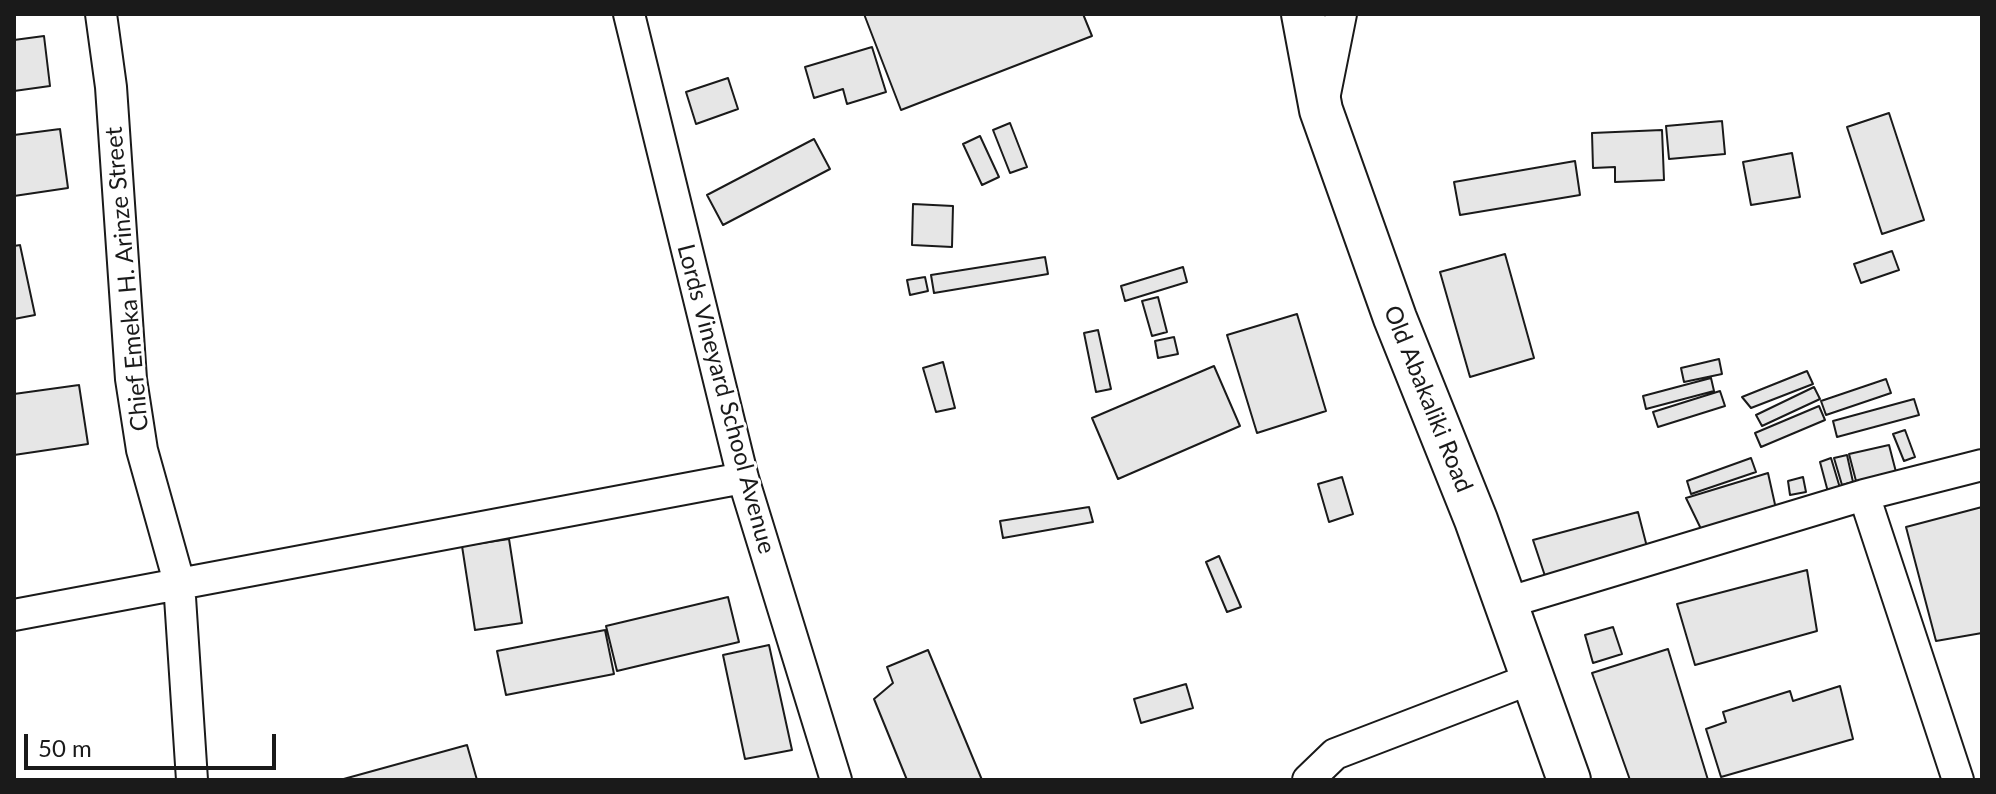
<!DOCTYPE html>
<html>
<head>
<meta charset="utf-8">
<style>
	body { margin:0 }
	#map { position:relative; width:1996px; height:794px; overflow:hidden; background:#fff; font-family:Lato,sans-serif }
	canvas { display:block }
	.frame { position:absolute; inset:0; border:16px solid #1a1a1a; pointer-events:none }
	.scale { position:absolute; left:24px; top:734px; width:252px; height:36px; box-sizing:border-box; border:4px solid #1a1a1a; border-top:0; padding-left:10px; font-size:24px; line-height:28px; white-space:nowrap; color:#1a1a1a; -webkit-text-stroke:6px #fff; paint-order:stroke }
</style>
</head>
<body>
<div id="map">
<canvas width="1996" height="794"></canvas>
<div class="frame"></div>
<div class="scale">50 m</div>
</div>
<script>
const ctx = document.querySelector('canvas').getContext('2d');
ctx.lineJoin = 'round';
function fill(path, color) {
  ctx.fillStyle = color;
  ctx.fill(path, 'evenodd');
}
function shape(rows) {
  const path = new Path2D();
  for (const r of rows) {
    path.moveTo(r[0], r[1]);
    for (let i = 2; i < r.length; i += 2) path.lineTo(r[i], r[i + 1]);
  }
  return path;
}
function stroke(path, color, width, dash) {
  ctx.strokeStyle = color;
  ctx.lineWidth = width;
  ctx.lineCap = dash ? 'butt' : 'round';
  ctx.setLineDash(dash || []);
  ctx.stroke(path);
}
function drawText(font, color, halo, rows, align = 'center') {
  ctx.font = font + ' Lato,sans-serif';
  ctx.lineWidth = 6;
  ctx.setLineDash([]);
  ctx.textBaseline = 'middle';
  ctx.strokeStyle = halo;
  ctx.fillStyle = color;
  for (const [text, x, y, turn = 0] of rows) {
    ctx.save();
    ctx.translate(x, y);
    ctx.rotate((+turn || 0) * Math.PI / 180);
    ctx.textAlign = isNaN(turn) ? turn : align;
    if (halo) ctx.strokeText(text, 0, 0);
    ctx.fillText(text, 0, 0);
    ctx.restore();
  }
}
const building = shape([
	[864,14,1083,14,1092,36,901,110,864,14],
	[44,36,50,86,14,91,14,40,44,36],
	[872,47,886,92,847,104,843,89,814,98,805,67,872,47],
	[728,78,738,109,696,124,686,92,728,78],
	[1889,113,1924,220,1882,234,1847,127,1889,113],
	[1722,121,1725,154,1669,159,1666,126,1722,121],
	[1010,123,1027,167,1010,173,993,130,1010,123],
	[60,129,68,188,14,196,14,135,60,129],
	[1662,130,1664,180,1615,182,1615,167,1593,168,1592,133,1662,130],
	[980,136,999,177,982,185,963,144,980,136],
	[814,139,830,169,723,225,707,195,814,139],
	[1792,153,1800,197,1751,205,1743,162,1792,153],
	[1575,161,1580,195,1460,215,1454,182,1575,161],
	[913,204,953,206,952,247,912,245,913,204],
	[20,245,35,315,14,319,14,246,20,245],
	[1892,251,1899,270,1861,283,1854,264,1892,251],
	[1505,254,1534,358,1470,377,1440,272,1505,254],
	[1045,257,1048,274,934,293,931,275,1045,257],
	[1183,267,1187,282,1125,301,1121,286,1183,267],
	[925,277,928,291,910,295,907,280,925,277],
	[1158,297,1167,332,1152,336,1142,301,1158,297],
	[1297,314,1326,411,1257,433,1227,335,1297,314],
	[1098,330,1111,389,1096,392,1084,333,1098,330],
	[1174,337,1178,354,1158,358,1155,341,1174,337],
	[1719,359,1722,374,1684,382,1681,368,1719,359],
	[943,362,955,408,936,412,923,368,943,362],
	[1214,366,1240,426,1118,479,1092,418,1214,366],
	[1807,371,1813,384,1751,408,1742,397,1807,371],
	[1711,378,1714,391,1646,409,1643,396,1711,378],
	[1886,379,1891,393,1826,415,1821,401,1886,379],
	[79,385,88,444,14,455,14,394,79,385],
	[1814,387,1820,399,1762,426,1756,415,1814,387],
	[1720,391,1725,406,1658,427,1653,412,1720,391],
	[1914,399,1919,415,1837,437,1833,421,1914,399],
	[1819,406,1825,420,1761,447,1755,433,1819,406],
	[1905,430,1915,457,1904,461,1893,434,1905,430],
	[1889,445,1896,472,1856,481,1849,454,1889,445],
	[1847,455,1853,482,1842,485,1834,458,1847,455],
	[1751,458,1756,472,1691,494,1687,481,1751,458],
	[1831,458,1840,488,1828,492,1820,462,1831,458],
	[1768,473,1776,509,1703,533,1686,498,1768,473],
	[1342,477,1353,514,1329,522,1318,484,1342,477],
	[1803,477,1806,492,1790,495,1788,481,1803,477],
	[1089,507,1093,522,1003,538,1000,521,1089,507],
	[1982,507,1982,633,1936,641,1906,527,1982,507],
	[1638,512,1647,547,1545,576,1533,540,1638,512],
	[509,539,522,623,475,630,462,546,509,539],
	[1219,556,1241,607,1227,612,1206,562,1219,556],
	[1807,570,1817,631,1695,665,1677,604,1807,570],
	[728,597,739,642,617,671,606,626,728,597],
	[1613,627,1622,654,1593,663,1585,635,1613,627],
	[605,630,614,674,506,695,497,651,605,630],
	[769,645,792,750,745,759,723,655,769,645],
	[1668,649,1708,780,1630,780,1592,673,1668,649],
	[928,650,982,780,907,780,874,699,893,683,887,667,928,650],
	[1186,684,1193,708,1141,723,1134,699,1186,684],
	[1840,686,1853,739,1721,777,1706,729,1726,722,1723,712,1790,691,1793,701,1840,686],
	[467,745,477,780,340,780,467,745]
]);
fill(building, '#e6e6e6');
stroke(building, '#1a1a1a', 2);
const street = shape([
	[101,14,111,87,131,379,142,450,179,582,192,780],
	[629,14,743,478,836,780],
	[1325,94,1341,14],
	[1864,495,1958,780],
	[1506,603,1864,495,1982,465],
	[14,615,743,478],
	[1308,780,1335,754,1533,678]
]);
const secondary = shape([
	[1303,14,1321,110,1395,318,1476,520,1569,780]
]);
stroke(street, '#1a1a1a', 34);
stroke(secondary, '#1a1a1a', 46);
stroke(street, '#fff', 30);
stroke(secondary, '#fff', 42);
drawText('24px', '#1a1a1a', '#fff', [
	["Chief Emeka H. Arinze Street",127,279,-95],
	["Lords Vineyard School Avenue",726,399,75],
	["Old Abakaliki Road",1428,399,68]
]);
</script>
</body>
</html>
